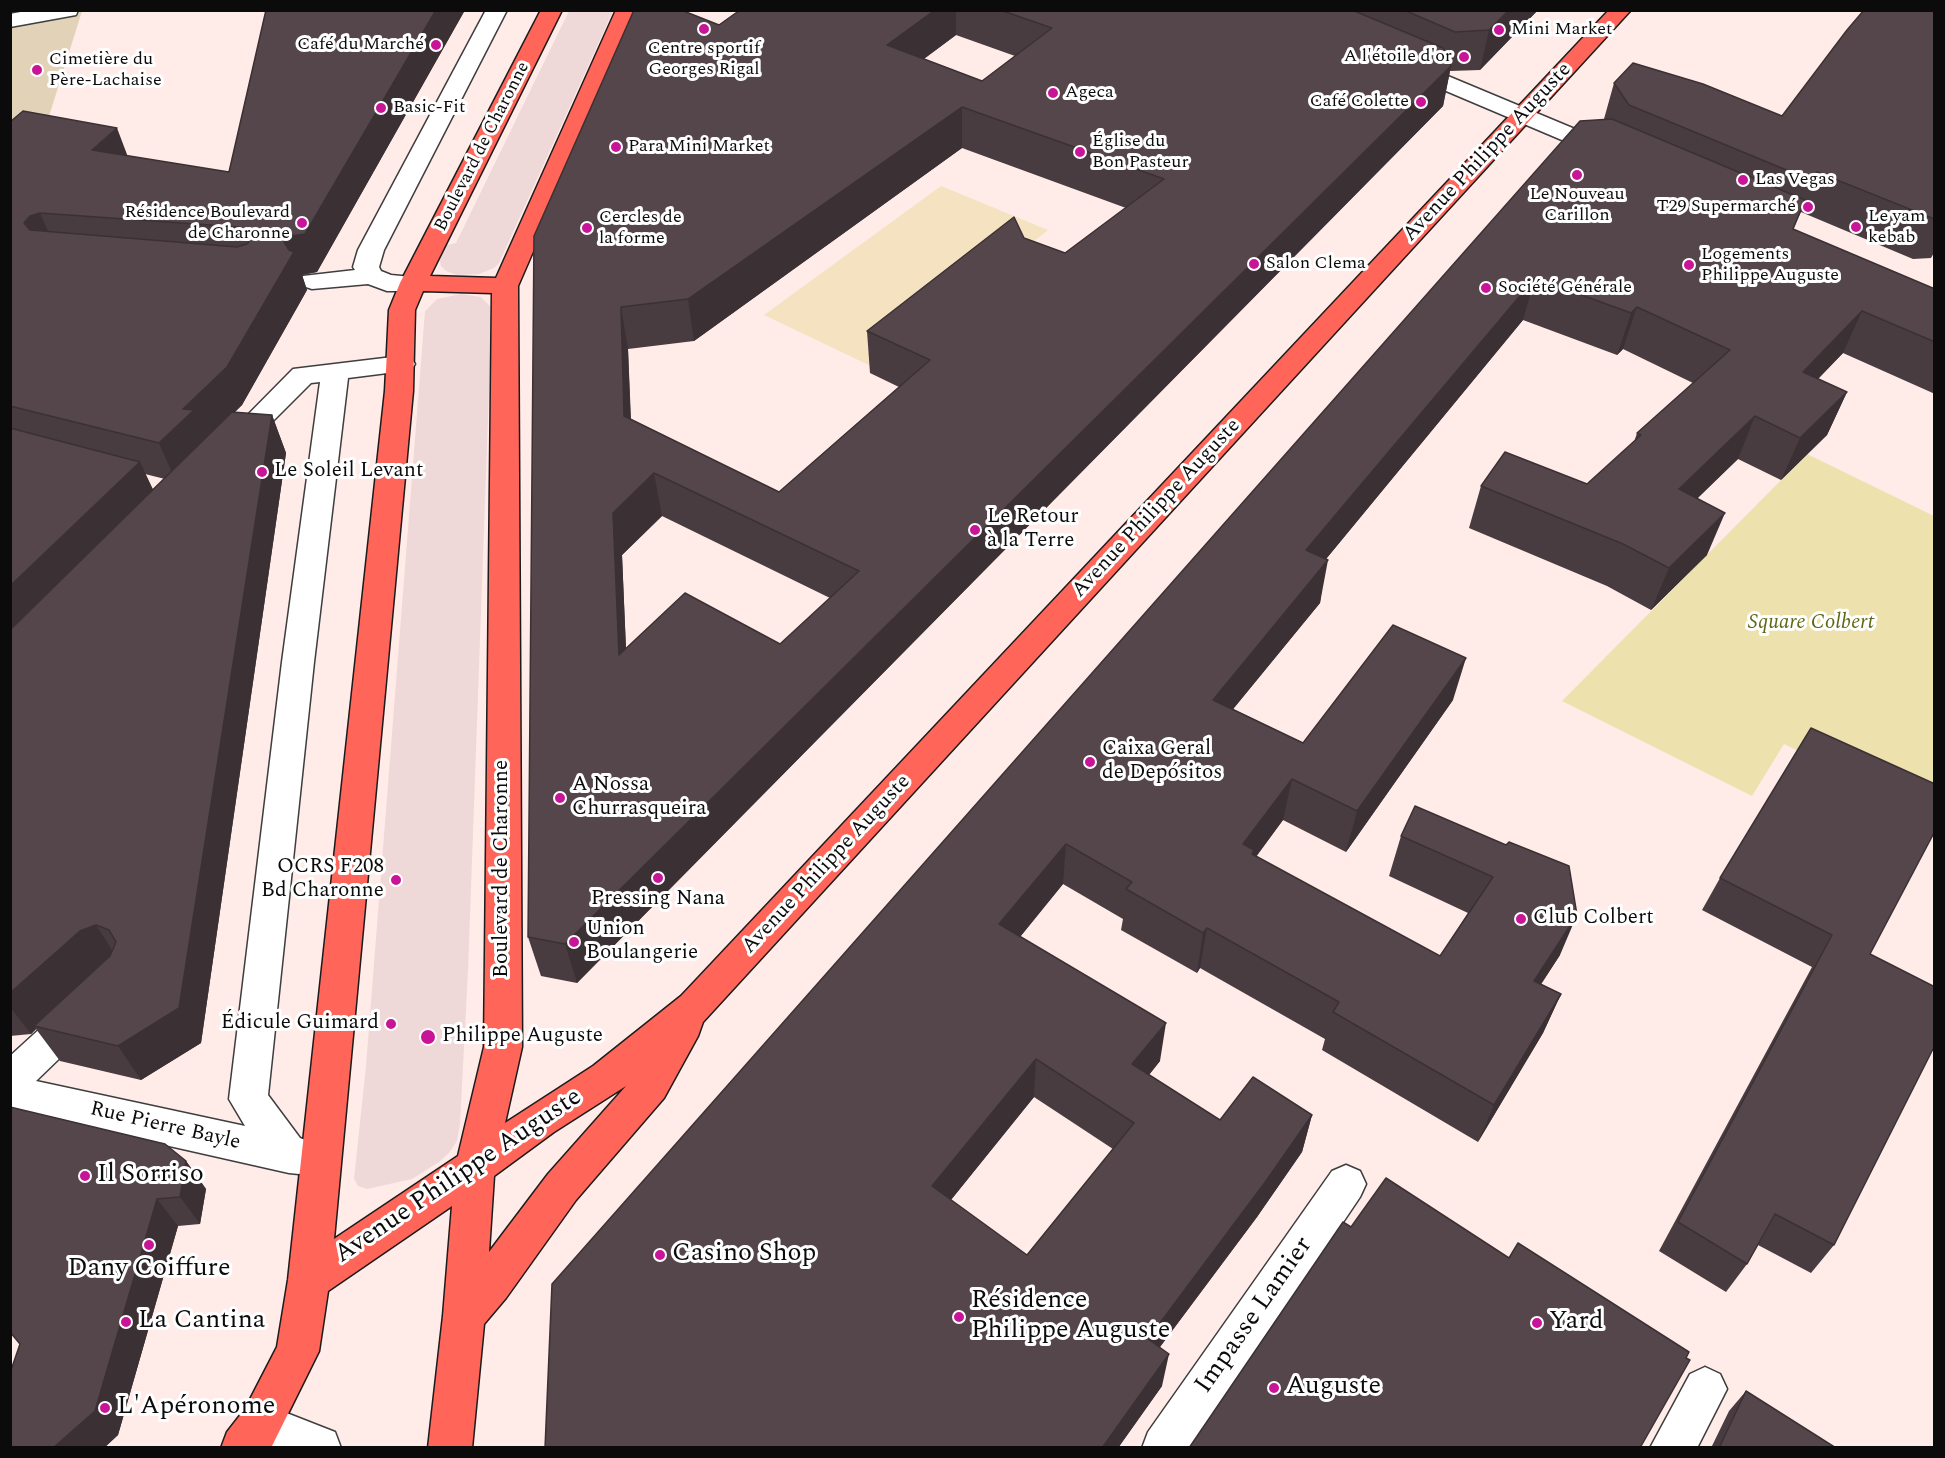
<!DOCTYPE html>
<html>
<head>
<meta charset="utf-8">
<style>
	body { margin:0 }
	#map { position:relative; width:1945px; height:1458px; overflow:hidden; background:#ffebe8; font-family:Spectral,serif }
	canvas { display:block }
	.frame { position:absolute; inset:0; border:12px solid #0b0b0b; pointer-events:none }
</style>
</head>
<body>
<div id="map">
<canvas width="1945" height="1458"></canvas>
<div class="frame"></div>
</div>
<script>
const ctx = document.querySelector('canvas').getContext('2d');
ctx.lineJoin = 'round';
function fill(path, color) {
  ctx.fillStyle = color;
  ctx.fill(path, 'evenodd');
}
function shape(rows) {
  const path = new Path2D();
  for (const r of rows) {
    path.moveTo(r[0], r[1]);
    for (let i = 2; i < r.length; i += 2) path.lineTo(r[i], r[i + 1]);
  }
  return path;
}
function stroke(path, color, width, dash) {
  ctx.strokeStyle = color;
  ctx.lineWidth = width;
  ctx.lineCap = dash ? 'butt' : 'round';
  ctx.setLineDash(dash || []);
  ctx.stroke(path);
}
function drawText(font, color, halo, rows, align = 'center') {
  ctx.font = font + ' Spectral,serif';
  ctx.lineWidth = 6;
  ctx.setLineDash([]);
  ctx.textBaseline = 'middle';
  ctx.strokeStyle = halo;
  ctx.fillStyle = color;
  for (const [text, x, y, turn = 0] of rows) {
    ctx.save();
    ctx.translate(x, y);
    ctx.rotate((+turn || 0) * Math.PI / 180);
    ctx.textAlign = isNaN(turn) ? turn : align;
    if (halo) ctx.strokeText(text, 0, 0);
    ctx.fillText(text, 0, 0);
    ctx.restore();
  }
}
fill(shape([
	[1807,454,1934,516,1934,815,1784,744,1752,796,1562,701]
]), '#ede1ae');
fill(shape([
	[11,11,82,11,45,129,11,174]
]), '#e2d3b8');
fill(shape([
	[941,186,1048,230,875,368,764,315]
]), '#f4e2c1');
fill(shape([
	[569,11,613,11,499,263,494,268,479,274,457,275,446,271,441,266,440,260,447,245,456,243],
	[461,294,481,297,492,308,468,971,460,1124,457,1141,449,1153,439,1162,412,1179,367,1189,358,1186,354,1179,366,1066,425,311,437,299]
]), '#efd9d8');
const minor = shape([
	[31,10,78,10,76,15,10,27,10,14,31,10],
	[486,10,507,10,384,250,379,267,381,271,391,275,422,278,426,283,422,288,413,291,387,291,368,284,312,289,303,286,299,281,303,276,355,270,353,267,358,250,486,10],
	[1407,59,1618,147,1622,152,1618,157,1610,159,1602,157,1399,71,1396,66,1399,61,1407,59],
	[401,356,411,358,415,364,411,370,348,378,314,662,268,1095,300,1138,313,1143,319,1156,313,1169,299,1174,289,1173,10,1110,10,1056,68,1003,81,998,94,1003,100,1014,94,1025,36,1081,245,1126,229,1099,282,662,320,382,311,383,241,453,231,455,221,453,217,446,293,369,401,356],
	[1346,1165,1360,1171,1366,1184,1360,1197,1191,1448,1142,1448,1148,1432,1332,1171,1346,1165],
	[1705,1367,1720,1374,1727,1389,1697,1448,1650,1448,1690,1374,1705,1367],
	[261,1403,335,1432,341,1448,262,1448,245,1441,239,1425,245,1409,261,1403]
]);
const major = shape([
	[541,10,562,10,430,276,496,278,616,10,638,10,518,286,522,1047,505,1123,593,1066,681,996,1609,10,1631,10,703,1022,698,1036,664,1098,576,1200,506,1298,484,1324,472,1448,428,1448,443,1316,452,1206,328,1291,319,1351,271,1448,221,1448,227,1432,245,1409,277,1347,288,1280,385,391,389,310,400,283,541,10],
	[423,291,492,293,484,1047,458,1156,334,1239,413,391,415,310,423,291],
	[626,1086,548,1174,489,1252,494,1176,554,1132,626,1086]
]);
stroke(minor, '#3e3e3e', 3);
stroke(major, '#1c1c1c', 3);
fill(minor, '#fff');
fill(major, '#ff6558');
fill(shape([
	[266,10,465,10,317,272,302,275,307,290,242,405,234,413,272,415,286,453,201,1043,141,1080,60,1061,36,1029,31,1034,10,1036,10,122,128,156,229,172],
	[145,474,165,479,153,490],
	[634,10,719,25,740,10,1538,10,1480,70,1450,71,1443,106,577,983,541,976,528,937],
	[956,35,1015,56,982,81,924,59],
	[962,148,1126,208,1065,253,867,331,870,373,899,387,779,492,631,419,628,349,694,341],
	[662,516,830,598,780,644,626,649,622,555],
	[1935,10,1935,251,1931,258,1913,259,1801,212,1793,229,1935,289,1935,394,1843,353,1818,379,1847,392,1827,435,1781,480,1738,459,1697,498,1707,555,1651,610,1607,586,1469,528,1481,486,1587,484,1634,442,1637,433,1693,383,1623,349,1617,355,1523,320,1326,559,1320,603,1233,709,1303,743,1453,700,1346,852,1283,820,1256,857,1440,956,1468,913,1389,876,1401,836,1506,845,1560,955,1541,984,1561,994,1543,1033,1478,1142,1322,1050,1325,1039,1200,968,1197,973,1121,930,1123,919,1063,884,1020,937,1160,1061,1149,1075,1220,1120,1312,1115,1302,1152,1257,1217,1160,1347,1162,1386,1118,1448,545,1448,1604,119,1614,83,1782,116],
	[1034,1097,1113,1149,1027,1255,951,1200],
	[1720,878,1870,954,1834,1245,1811,1273,1758,1245,1747,1264,1726,1292,1659,1251,1812,967,1702,910],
	[186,1161,206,1189,200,1224,178,1226,118,1435,104,1448,10,1448,10,1373],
	[1746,1391,1836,1448,1711,1448,1729,1411]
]), '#483c40');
fill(shape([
	[436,10,465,10,317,272,302,275,307,290,242,405,206,440,176,482,159,443,183,409,284,242],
	[935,10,956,10,956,35,888,85,887,45],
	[1509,10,1538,10,1480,70,1489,30],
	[1451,66,1443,106,577,983,565,944],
	[962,107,962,148,694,341,688,299],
	[117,128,131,165,92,150],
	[40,213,57,251,47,254,24,223,30,216],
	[1535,278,1523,320,1298,593,1306,550],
	[621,307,628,349,632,458,624,416],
	[1637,307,1623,349,1617,355,1631,313],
	[1862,311,1843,353,1784,414,1803,372],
	[1847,392,1827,435,1781,480,1800,438],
	[272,415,286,453,201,1043,141,1080,118,1046],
	[1755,416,1738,459,1663,532,1679,489],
	[140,462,158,500,10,645,10,586],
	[654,473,662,516,622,555,628,697,619,655,613,513],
	[1725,513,1707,555,1651,610,1669,568],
	[1328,560,1320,603,1207,741,1213,700],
	[1466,658,1453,700,1346,852,1357,811],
	[1292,779,1283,820,1251,863,1243,844],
	[1066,844,1063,884,998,964,999,924],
	[1577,915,1560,955,1518,1020,1534,981],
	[96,925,119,961,34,1026,36,1029,31,1034,10,1007,10,993,80,931],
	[1207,928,1200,968,1197,973,1203,933],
	[1561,994,1543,1033,1478,1142,1494,1105],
	[1166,1023,1160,1061,1127,1102,1132,1064],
	[1036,1059,1034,1097,933,1222,932,1186],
	[1312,1115,1302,1152,1257,1217,1142,1371,1148,1339],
	[186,1161,206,1189,200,1224,180,1197],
	[157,1199,178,1226,118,1435,104,1448,53,1448],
	[1169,1354,1162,1386,1118,1448,1102,1448]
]), '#3b3134');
const building = shape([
	[266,10,436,10,305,234,290,236,284,242,289,250,294,252,227,367,183,409,194,410,159,443,10,406,10,122,23,111,117,128,92,150,229,172,266,10],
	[40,213,238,227,247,230,253,237,247,244,237,247,30,230,24,223,30,216,40,213],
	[634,10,681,10,719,25,740,10,935,10,887,45,982,81,1052,28,1000,10,1352,10,1443,48,1451,66,565,944,528,937,534,236,634,10],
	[962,107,1164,179,1065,253,1024,238,1014,217,867,331,930,360,779,492,624,416,621,307,688,299,962,107],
	[654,473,859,571,780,644,685,593,619,655,613,513,654,473],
	[1404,10,1509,10,1489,30,1455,32,1404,10],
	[1864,10,1935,10,1935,218,1932,218,1817,172,1813,181,1629,105,1614,83,1633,63,1703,84,1782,116,1847,30,1864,10],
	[1612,119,1805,200,1793,229,1935,289,1935,342,1862,311,1803,372,1847,392,1800,438,1755,416,1679,489,1725,513,1669,568,1623,544,1481,486,1505,452,1587,484,1641,435,1637,433,1730,350,1637,307,1631,313,1535,278,1306,550,1328,560,1213,700,1303,743,1393,625,1466,658,1357,811,1292,779,1243,844,1254,850,1252,854,1440,956,1493,877,1401,836,1415,806,1506,845,1509,842,1569,866,1577,915,1534,981,1561,994,1494,1105,1333,1012,1339,1002,1207,928,1203,933,1126,889,1132,882,1066,844,999,924,1166,1023,1132,1064,1220,1120,1253,1077,1312,1115,1266,1181,1148,1339,1169,1354,1102,1448,545,1448,552,1284,1580,121,1612,119],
	[1036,1059,1134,1123,1027,1255,932,1186,1036,1059],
	[232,412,272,415,179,1008,118,1046,34,1026,110,956,116,942,109,930,96,925,80,931,10,993,10,630,232,412],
	[10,428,140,462,10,586,10,428],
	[1811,728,1935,784,1935,831,1870,954,1935,987,1935,1045,1834,1245,1775,1214,1747,1264,1678,1222,1832,935,1720,878,1811,728],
	[10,1107,165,1144,186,1161,180,1197,157,1199,95,1411,53,1448,10,1448,10,1373,20,1344,10,1332,10,1107],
	[1386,1178,1509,1258,1518,1243,1689,1352,1686,1358,1690,1360,1640,1448,1189,1448,1343,1222,1351,1227,1386,1178],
	[1746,1391,1836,1448,1719,1448,1746,1391]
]);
fill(building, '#54464a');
stroke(building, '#3b3134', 1.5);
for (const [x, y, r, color] of [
	[704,29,6,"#c81598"],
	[1499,30,6,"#c81598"],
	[436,45,6,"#c81598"],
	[1464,57,6,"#c81598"],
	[37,70,6,"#c81598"],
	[1053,93,6,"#c81598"],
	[1421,102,6,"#c81598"],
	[381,108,6,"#c81598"],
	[616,147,6,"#c81598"],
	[1080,152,6,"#c81598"],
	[1577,175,6,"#c81598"],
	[1743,180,6,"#c81598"],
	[1808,207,6,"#c81598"],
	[302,223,6,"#c81598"],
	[1856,227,6,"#c81598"],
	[587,228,6,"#c81598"],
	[1254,264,6,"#c81598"],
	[1689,265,6,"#c81598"],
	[1486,288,6,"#c81598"],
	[262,472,6,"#c81598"],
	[975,530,6,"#c81598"],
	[1090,762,6,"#c81598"],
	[560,798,6,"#c81598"],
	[658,878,6,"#c81598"],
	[396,880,6,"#c81598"],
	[1521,919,6,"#c81598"],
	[574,942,6,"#c81598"],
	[391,1024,6,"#c81598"],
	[428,1037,8,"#c81598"],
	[85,1176,6,"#c81598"],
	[149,1245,6,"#c81598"],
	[660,1255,6,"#c81598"],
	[959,1317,6,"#c81598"],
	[126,1322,6,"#c81598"],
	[1537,1323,6,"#c81598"],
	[1274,1388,6,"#c81598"],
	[105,1408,6,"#c81598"]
]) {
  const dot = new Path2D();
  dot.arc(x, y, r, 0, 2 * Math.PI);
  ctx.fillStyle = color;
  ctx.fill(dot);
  stroke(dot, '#fff', 2);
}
drawText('18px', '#0b0b0b', '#fff', [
	["Mini Market",1511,30],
	["Café du Marché",424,45,"right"],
	["Centre sportif",704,49,"center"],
	["Georges Rigal",704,70,"center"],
	["A l'étoile d'or",1452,57,"right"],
	["Cimetière du",49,60],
	["Père-Lachaise",49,81],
	["Ageca",1065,93],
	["Café Colette",1409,102,"right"],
	["Basic-Fit",393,108],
	["Église du",1092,142],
	["Bon Pasteur",1092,163],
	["Para Mini Market",628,147],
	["Las Vegas",1755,180],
	["Le Nouveau",1577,195,"center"],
	["Carillon",1577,216,"center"],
	["T29 Supermarché",1796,207,"right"],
	["Résidence Boulevard",290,213,"right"],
	["de Charonne",290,234,"right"],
	["Le yam",1868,217],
	["kebab",1868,238],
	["Cercles de",599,218],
	["la forme",599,239],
	["Logements",1701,255],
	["Philippe Auguste",1701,276],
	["Salon Clema",1266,264],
	["Société Générale",1498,288]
], 'left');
drawText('18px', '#0b0b0b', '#fff', [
	["Boulevard de Charonne",483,147,-63]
]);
drawText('21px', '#0b0b0b', '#fff', [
	["Avenue Philippe Auguste",1488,153,-47],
	["Avenue Philippe Auguste",1157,509,-47],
	["Avenue Philippe Auguste",827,865,-47],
	["Boulevard de Charonne",503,869,-90],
	["Rue Pierre Bayle",165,1127,13]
]);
drawText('21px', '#0b0b0b', '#fff', [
	["Le Soleil Levant",274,472],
	["Le Retour",987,518],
	["à la Terre",987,542],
	["Caixa Geral",1102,750],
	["de Depósitos",1102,774],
	["A Nossa",572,786],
	["Churrasqueira",572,810],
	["OCRS F208",384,868,"right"],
	["Bd Charonne",384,892,"right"],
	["Pressing Nana",658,900,"center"],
	["Club Colbert",1533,919],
	["Union",586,930],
	["Boulangerie",586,954],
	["Édicule Guimard",379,1024,"right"],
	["Philippe Auguste",442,1037]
], 'left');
drawText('italic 21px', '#5f6815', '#fff', [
	["Square Colbert",1811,624]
]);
drawText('26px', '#0b0b0b', '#fff', [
	["Il Sorriso",97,1176],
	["Casino Shop",672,1255],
	["Dany Coiffure",149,1270,"center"],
	["Résidence",971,1302],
	["Philippe Auguste",971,1332],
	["La Cantina",138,1322],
	["Yard",1549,1323],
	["Auguste",1286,1388],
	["L'Apéronome",117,1408]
], 'left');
drawText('26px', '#0b0b0b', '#fff', [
	["Avenue Philippe Auguste",459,1177,-34],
	["Impasse Lamier",1255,1316,-55]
]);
</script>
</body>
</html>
